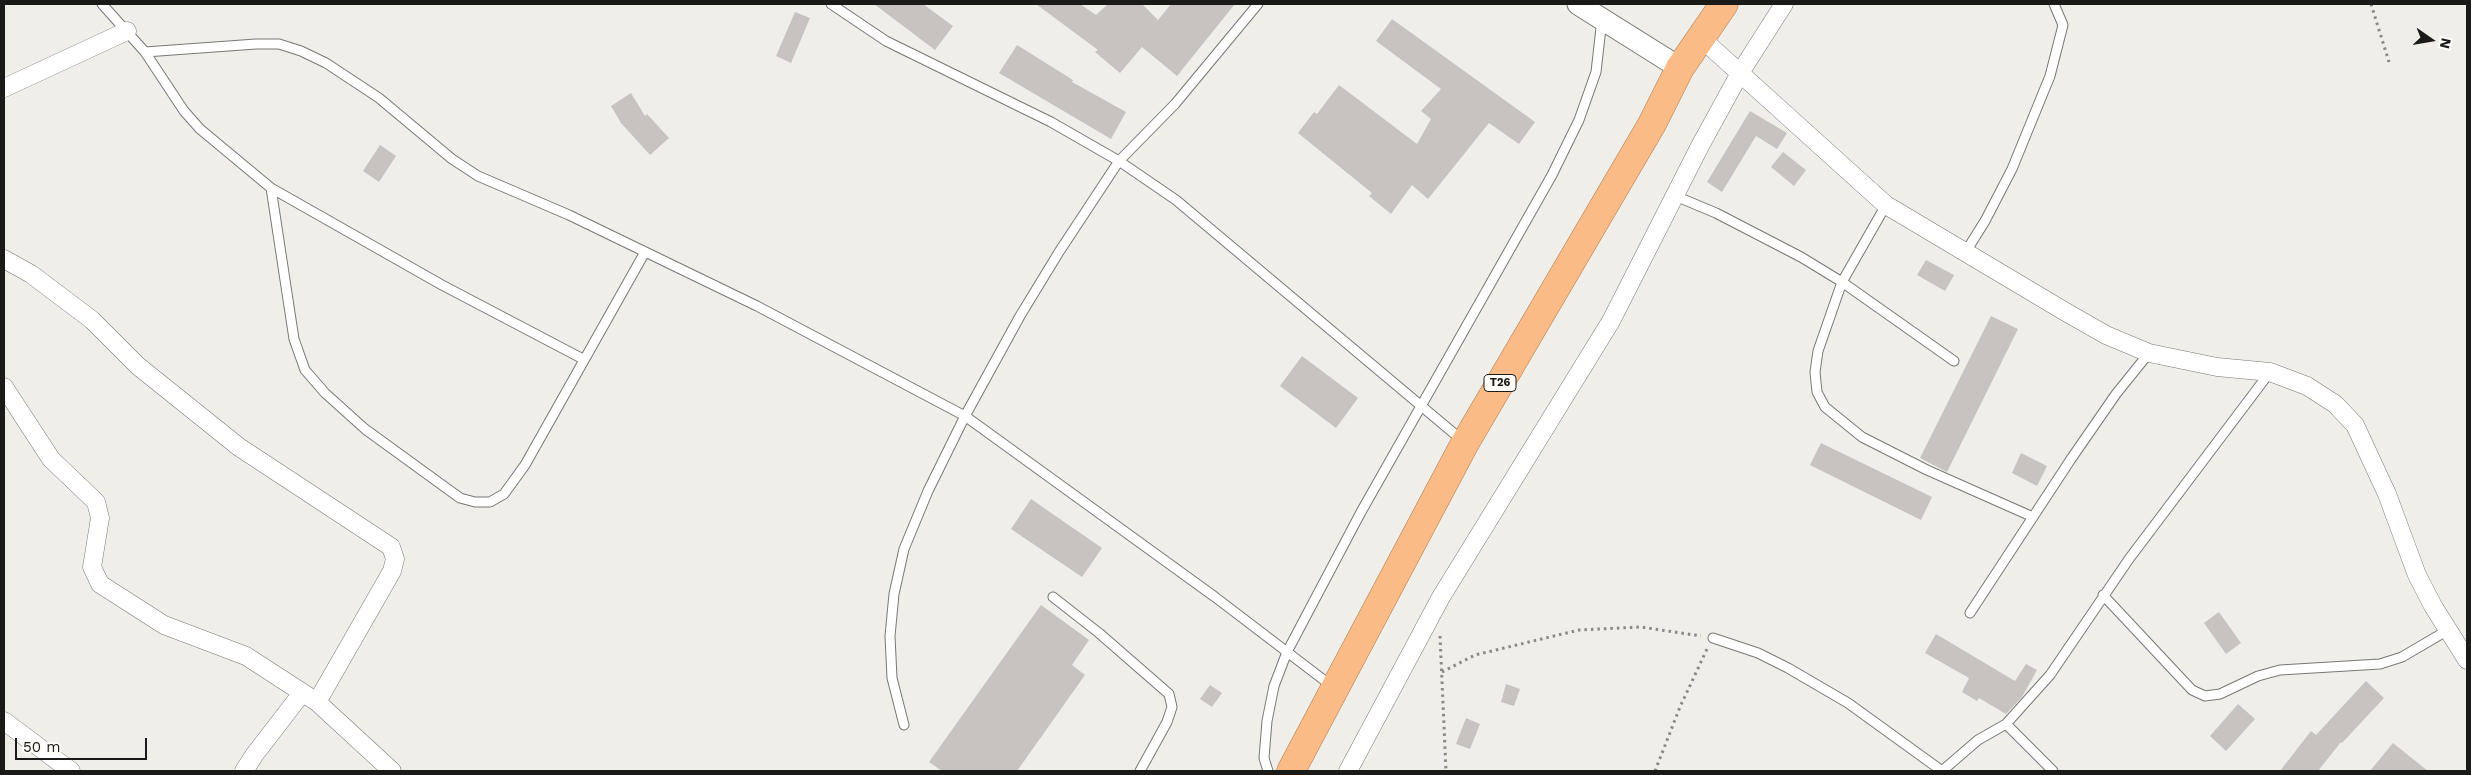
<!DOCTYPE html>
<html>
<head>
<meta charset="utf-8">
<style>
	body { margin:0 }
	#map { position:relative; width:2471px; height:775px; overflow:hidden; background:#efeee9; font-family:"Work Sans",sans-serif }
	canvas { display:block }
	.frame { position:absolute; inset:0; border:5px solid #1a1a18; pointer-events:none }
	.north { position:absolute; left:2406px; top:15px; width:50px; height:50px; -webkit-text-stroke:4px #fdfbf6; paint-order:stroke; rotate:103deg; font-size:14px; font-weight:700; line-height:20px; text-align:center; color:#1a1a18 }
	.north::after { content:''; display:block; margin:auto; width:18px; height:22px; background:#1a1a18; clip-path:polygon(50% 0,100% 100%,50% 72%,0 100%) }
	.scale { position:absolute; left:15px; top:738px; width:132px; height:22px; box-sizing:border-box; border:2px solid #1a1a18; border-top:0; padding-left:6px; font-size:15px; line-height:18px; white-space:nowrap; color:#1a1a18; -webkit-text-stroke:4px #fdfbf6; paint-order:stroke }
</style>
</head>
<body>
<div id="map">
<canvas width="2471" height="775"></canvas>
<div class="frame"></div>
<div class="north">N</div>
<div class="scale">50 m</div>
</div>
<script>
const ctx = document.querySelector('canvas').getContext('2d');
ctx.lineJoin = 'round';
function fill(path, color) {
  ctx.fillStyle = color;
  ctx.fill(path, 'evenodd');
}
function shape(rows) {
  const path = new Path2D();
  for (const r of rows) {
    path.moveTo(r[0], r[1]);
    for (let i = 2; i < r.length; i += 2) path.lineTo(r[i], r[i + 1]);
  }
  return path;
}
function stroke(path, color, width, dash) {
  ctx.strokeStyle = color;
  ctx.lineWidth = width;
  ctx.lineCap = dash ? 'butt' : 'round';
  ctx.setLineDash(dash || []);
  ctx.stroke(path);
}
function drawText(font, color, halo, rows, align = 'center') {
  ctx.font = font + ' "Work Sans",sans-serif';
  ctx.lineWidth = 4;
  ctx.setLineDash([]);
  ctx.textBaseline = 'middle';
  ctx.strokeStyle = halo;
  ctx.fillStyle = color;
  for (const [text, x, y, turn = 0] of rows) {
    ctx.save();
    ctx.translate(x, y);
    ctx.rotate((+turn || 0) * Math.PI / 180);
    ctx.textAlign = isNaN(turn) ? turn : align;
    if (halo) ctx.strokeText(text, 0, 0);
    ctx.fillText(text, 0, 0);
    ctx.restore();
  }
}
fill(shape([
	[874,4,923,4,953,26,935,50],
	[1036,4,1080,4,1096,15,1108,4,1142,4,1158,20,1171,4,1235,4,1177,76,1142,47,1120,73,1095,52,1098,50],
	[795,12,810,18,791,63,776,56],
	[1392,19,1535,122,1519,144,1489,123,1428,199,1412,185,1391,214,1369,196,1372,193,1298,133,1314,112,1317,114,1339,85,1417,144,1431,119,1421,111,1441,89,1376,41],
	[1017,45,1073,80,1072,82,1126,112,1111,139,999,73],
	[631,93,645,116,647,114,669,138,650,155,621,123,611,106],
	[1750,111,1787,133,1777,149,1756,136,1722,192,1707,182],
	[380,145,396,156,379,182,363,171],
	[1783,152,1806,170,1794,186,1771,167],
	[1926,260,1954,275,1945,291,1917,275],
	[1991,316,2018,329,1947,472,1920,458],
	[1302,356,1358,398,1336,428,1280,386],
	[1821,443,1932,497,1921,520,1810,465],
	[2021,453,2047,466,2037,486,2012,473],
	[1031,499,1102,548,1082,577,1011,529],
	[1041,605,1089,640,1072,665,1085,675,1017,771,942,771,929,762],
	[2219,612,2241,643,2226,654,2204,623],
	[1936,634,2015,681,2026,664,2037,670,2022,697,2006,714,1979,698,1977,701,1962,692,1969,678,1925,653],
	[2366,681,2384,698,2342,743,2341,742,2318,771,2280,771,2311,731,2316,735],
	[1506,684,1520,689,1514,706,1501,702],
	[1210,685,1222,693,1212,707,1200,699],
	[2238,704,2255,719,2226,751,2210,736],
	[1466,718,1480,724,1470,749,1456,744],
	[2393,743,2428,771,2370,771]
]), '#c7c3c0');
const service = shape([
	[102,4,145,52,256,44,279,44,301,51,326,63,379,98,452,159,478,176,569,215,757,306,965,416,1215,597,1333,687],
	[831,4,886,41,1051,122,1119,161,1176,200,1463,441],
	[145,52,184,111,200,129,271,188,442,285,583,359],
	[271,188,294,339,305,370,325,393,365,429,460,498,475,502,490,502,504,494,525,465,645,252],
	[1673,195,1716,213,1801,257,1842,282,1954,361],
	[1886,205,1842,282,1818,351,1815,372,1817,392,1825,407,1862,437,1927,470,2033,517],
	[1965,253,1985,221,2012,169,2050,76,2063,25,2054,4],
	[2103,595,2192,690,2205,696,2220,694,2258,676,2280,670,2380,664,2402,657,2448,630],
	[1053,597,1099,633,1169,694,1172,707,1167,722,1140,771],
	[1970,613,2071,459,2116,394,2149,353],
	[1713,638,1758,653,1788,668,1848,703,1942,771],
	[2006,724,2053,771],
	[904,725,892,678,890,636,894,594,904,549,928,491,965,416,1020,316,1059,252,1119,161,1175,104,1258,4],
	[1268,771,1264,758,1267,721,1274,686,1287,652,1361,512,1552,175,1579,120,1596,72,1602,19],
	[1942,771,1978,740,2006,724,2050,675,2129,559,2270,372]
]);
const minor = shape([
	[1701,38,1886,205,2064,311,2106,335,2149,353,2217,367,2270,372,2307,386,2335,404,2355,425,2387,494,2417,575,2433,606,2467,660],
	[4,88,127,31],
	[4,259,31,274,92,320,138,366,239,447,391,547,395,559,392,571,317,702],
	[4,387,51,459,96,502,100,518,92,567,100,584,164,625,246,656,317,702,392,771],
	[4,721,71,771],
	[244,771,255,754,302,693],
	[1348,771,1441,597,1611,321,1700,146,1740,73,1784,4]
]);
const tertiary = shape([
	[1578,4,1680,68]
]);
const trunk = shape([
	[1291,771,1465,443,1652,124,1680,68,1724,4]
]);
stroke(service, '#797874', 11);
stroke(minor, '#797874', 19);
stroke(tertiary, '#797874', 23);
stroke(trunk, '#ac784b', 29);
stroke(shape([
	[2371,4,2389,62],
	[1440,636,1446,771],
	[1442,672,1475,655,1579,630,1641,627,1701,636],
	[1655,771,1680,707,1707,649]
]), '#898985', 3, [2.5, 4]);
stroke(service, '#fff', 9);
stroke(minor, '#fff', 18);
stroke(tertiary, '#fff', 21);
stroke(trunk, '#fbbb86', 28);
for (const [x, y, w] of [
	[1500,383,32]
]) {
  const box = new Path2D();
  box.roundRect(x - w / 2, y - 8.5, w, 17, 4);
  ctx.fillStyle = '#fdfbf6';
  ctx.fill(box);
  stroke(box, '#1a1a18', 1);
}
drawText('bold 11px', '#1a1a18', null, [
	["T26",1500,383]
]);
</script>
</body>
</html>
